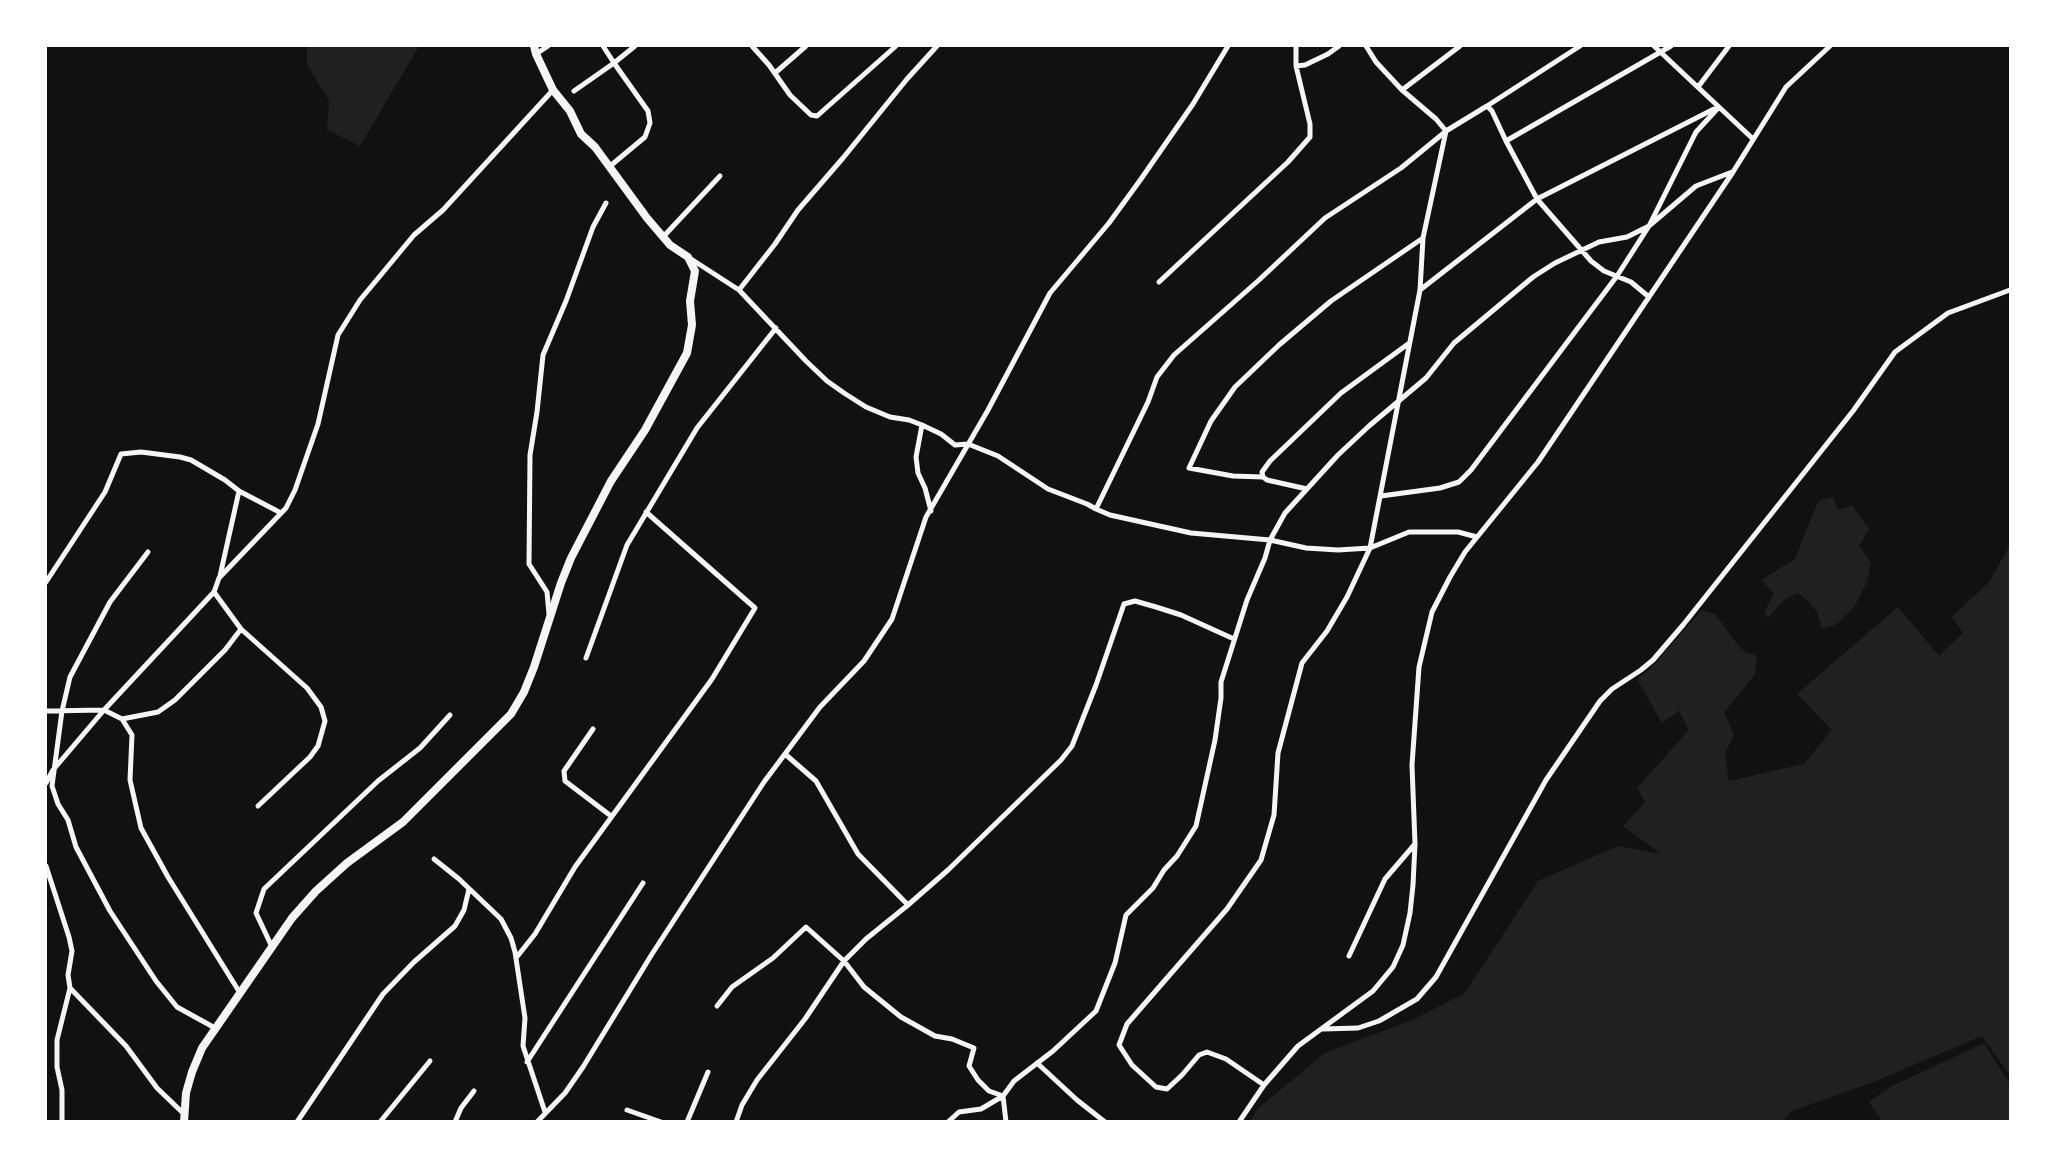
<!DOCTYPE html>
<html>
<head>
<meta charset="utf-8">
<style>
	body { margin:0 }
	#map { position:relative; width:2056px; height:1167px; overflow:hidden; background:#111; font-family:"Roboto Condensed",sans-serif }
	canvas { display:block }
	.frame { position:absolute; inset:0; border:47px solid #fff; pointer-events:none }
</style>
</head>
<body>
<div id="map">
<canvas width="2056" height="1167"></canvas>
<div class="frame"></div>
</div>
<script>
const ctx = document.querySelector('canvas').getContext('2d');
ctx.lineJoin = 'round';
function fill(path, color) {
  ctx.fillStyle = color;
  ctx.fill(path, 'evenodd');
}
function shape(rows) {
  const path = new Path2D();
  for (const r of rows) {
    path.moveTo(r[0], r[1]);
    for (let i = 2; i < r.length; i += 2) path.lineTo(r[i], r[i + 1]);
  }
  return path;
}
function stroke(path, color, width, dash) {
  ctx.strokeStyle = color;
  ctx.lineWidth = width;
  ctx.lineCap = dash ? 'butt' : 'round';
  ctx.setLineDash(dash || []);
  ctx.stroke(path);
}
fill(shape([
	[307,46,419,46,360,146,327,130,329,101,307,64],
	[1833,497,1838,510,1852,505,1869,529,1859,546,1871,563,1867,582,1854,607,1837,624,1822,629,1817,612,1808,601,1798,593,1786,598,1768,618,1764,613,1774,593,1761,580,1795,559,1818,501],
	[2010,545,2010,1076,1982,1036,1871,1083,1792,1111,1783,1121,1250,1121,1257,1109,1325,1053,1412,1020,1465,993,1538,881,1618,846,1661,854,1623,826,1645,802,1637,788,1689,730,1679,711,1662,723,1637,679,1650,669,1702,610,1715,614,1738,645,1746,652,1757,656,1755,674,1724,713,1734,734,1725,754,1729,781,1804,764,1832,730,1797,694,1898,607,1939,656,1963,633,1952,617,1989,582],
	[1984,1043,2010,1084,2010,1121,1882,1121,1869,1102,1890,1087]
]), '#202020');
stroke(shape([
	[603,46,614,63,635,46],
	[752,46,769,65,790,95,811,115,817,116,896,46],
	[1366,46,1376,62,1402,90,1436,119,1446,131,1487,106,1492,111,1506,141,1537,199,1591,261,1604,271,1631,282,1649,297],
	[1654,46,1753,139],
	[536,54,548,46],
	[1296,66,1305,65,1328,54,1339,46],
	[775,73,806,46],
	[1698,87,1729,46],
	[1402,90,1460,46],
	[574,91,614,63,648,111,650,123,645,137,609,167],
	[1487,106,1580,46],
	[1506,141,1671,46],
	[663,237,720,176],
	[691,259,739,290,806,361,827,381,844,393,866,407,890,417,909,420,922,425,941,434,955,445,968,444,998,456,1048,489,1087,504,1096,509,1110,515,1191,533,1270,540,1306,548,1338,550,1370,548,1420,290,1423,238,1446,131],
	[1159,282,1288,162,1310,137,1310,124,1296,66,1296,46],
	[739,290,775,244,798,210,843,158,907,79,937,46],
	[1420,290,1537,199,1714,109],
	[922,425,916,457,918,473,925,488,931,511],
	[1263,477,1233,476,1189,468,1211,421,1235,387,1279,345,1331,301,1423,238],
	[1307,489,1267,480,1263,477,1262,472,1270,461,1341,393,1408,344],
	[239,491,281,513],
	[1381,496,1440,488,1459,482,1471,470,1617,276,1649,226,1696,132,1719,107],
	[1096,509,1148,402,1157,377,1174,355,1259,280,1325,218,1401,168,1445,132],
	[148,552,110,602,70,677,62,711,52,786,58,804,68,820,76,847,110,911,156,981,177,1007,215,1028],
	[46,582,105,492,121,454,141,452,180,457,191,460,225,480,239,491,220,576],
	[214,592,241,629,307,688,321,707,325,721,318,746,310,757,258,806],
	[549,614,547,592,529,564,530,455,537,412,543,355,566,301,593,227,606,203],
	[586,658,627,545,697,428,776,328],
	[46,711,104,710,122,719,132,735,130,780,141,828,168,877,240,993],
	[122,719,158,712,175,700,225,650,241,629],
	[593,729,564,771,565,781,611,816],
	[46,783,53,770,104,710,214,592,219,578,286,508,295,490,318,424,338,335,360,300,414,235,443,210,553,90],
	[434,859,459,879,501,919,511,938,515,952,525,1018,523,1046,545,1112],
	[46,866,69,937,72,951,68,975,70,988,57,1040,57,1067,62,1090,62,1122],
	[908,905,948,870,1061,760,1072,746,1096,685,1124,604,1135,601,1156,607,1181,615,1234,639],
	[272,947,256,913,264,889,378,781,420,748,450,715],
	[1349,956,1385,879,1415,844],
	[516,958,535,934,575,867,712,679,755,608,646,512],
	[70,988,126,1046,157,1088,184,1114],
	[717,1006,732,987,773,958,806,927,844,961,864,987,901,1017,935,1036,952,1039,974,1048,969,1066,978,1080,989,1091,1003,1096],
	[1323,1029,1358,1028,1379,1021,1417,999,1436,977,1546,780,1600,701,1612,689,1641,670,1653,660,1683,625,1853,411,1895,352,1948,313,2010,290],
	[527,1062,643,883],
	[1037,1063,1077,1100,1105,1122],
	[1264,1085,1226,1059,1207,1052,1199,1055,1182,1075,1167,1089,1156,1087,1132,1065,1119,1045,1127,1024,1227,909,1261,860,1274,815,1278,753,1302,663,1327,631,1347,597,1370,548,1409,532,1458,532,1477,537],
	[627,1110,661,1122],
	[297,1122,383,994,414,962,455,926,464,910,469,889],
	[380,1122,430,1061],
	[455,1122,461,1108,474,1091],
	[537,1122,565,1093,583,1067,652,954,764,782,820,707,864,661,892,619,926,517,988,410,1050,293,1109,223,1141,179,1193,104,1228,46],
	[687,1122,708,1072],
	[736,1122,742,1105,757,1080,805,1019,844,961,866,939,908,905,858,854,816,781,785,754],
	[948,1122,959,1112,981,1109,1003,1096],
	[1006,1122,1003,1096,1014,1081,1053,1051,1096,1011,1115,963,1126,915,1153,888,1164,870,1177,856,1196,826,1215,740,1221,698,1221,682,1247,600,1265,558,1270,540,1285,513,1338,455,1369,426,1426,378,1454,343,1533,277,1555,263,1599,242,1627,237,1649,226,1696,186,1732,172],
	[1239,1122,1264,1085,1298,1046,1373,991,1393,967,1403,945,1410,913,1413,885,1415,844,1412,765,1419,667,1432,612,1450,577,1465,552,1538,462,1733,172,1786,87,1830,46]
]), '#f5f5f5', 5);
stroke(shape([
	[184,1122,186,1093,192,1072,202,1048,292,918,316,891,347,863,403,822,511,714,524,692,534,667,561,583,571,558,611,481,645,430,687,353,692,325,690,301,695,271,688,257,670,245,647,218,595,147,581,134,570,111,553,90,536,54,534,46]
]), '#f5f5f5', 8);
</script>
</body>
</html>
